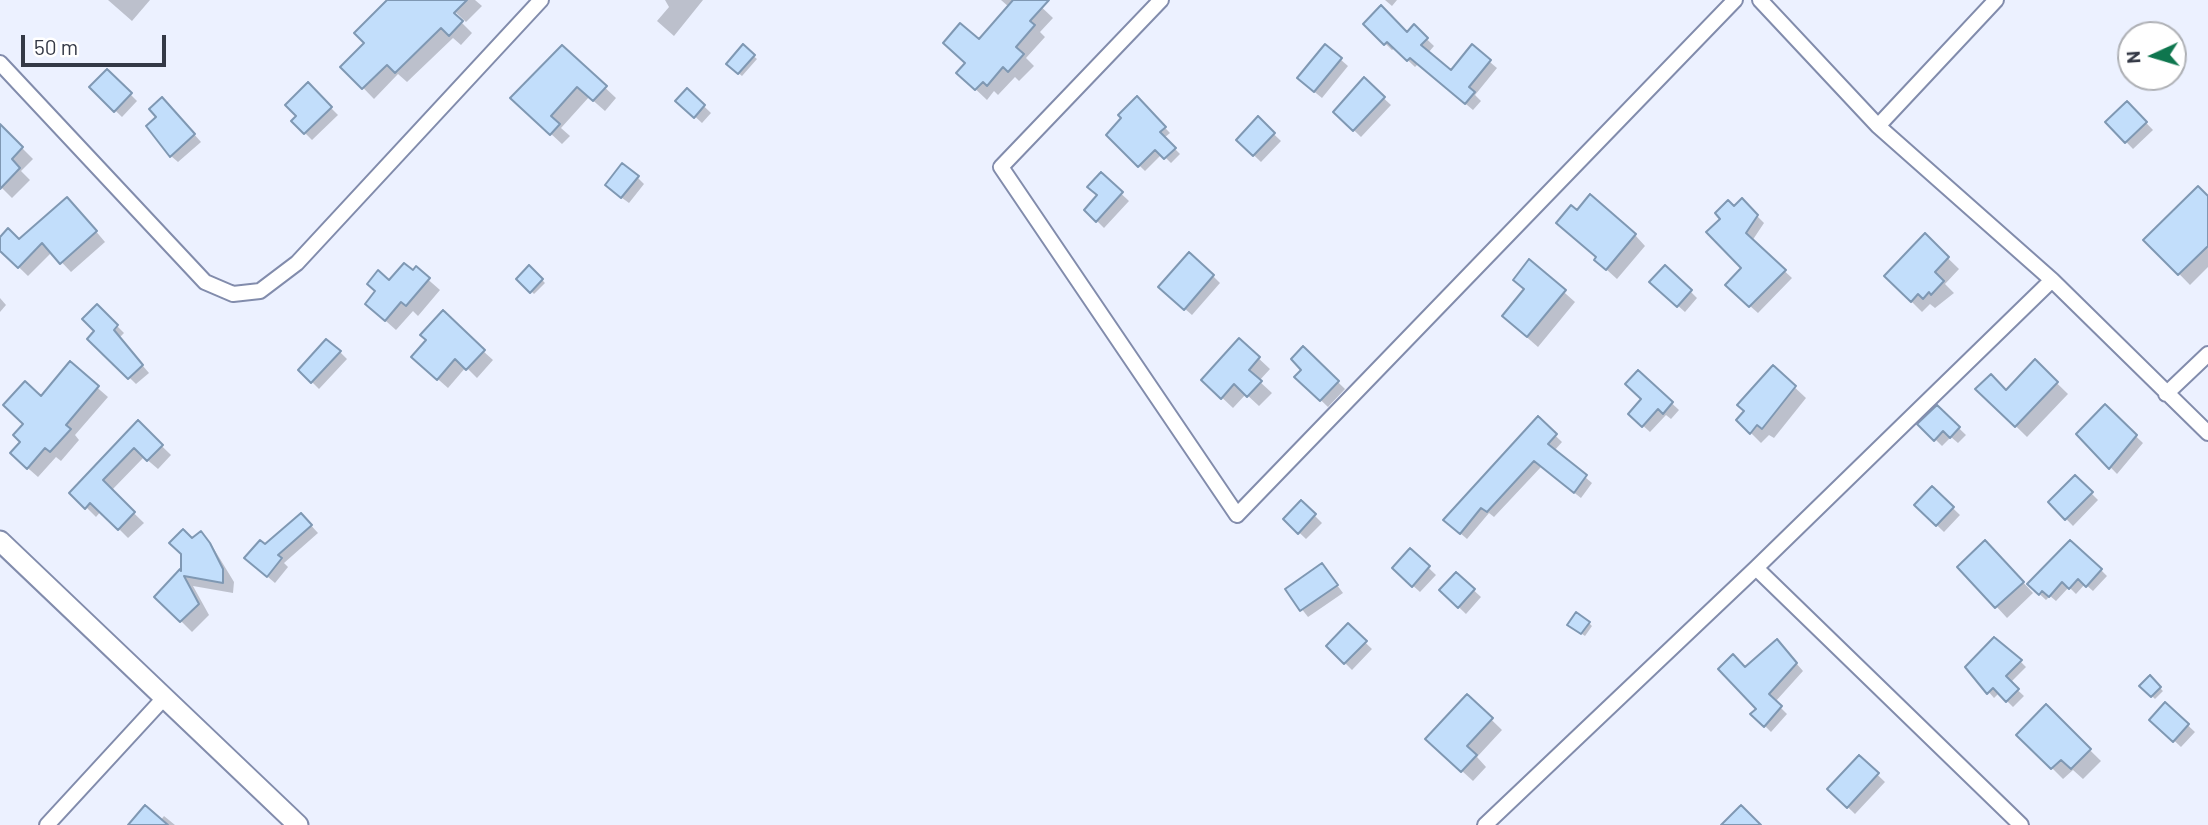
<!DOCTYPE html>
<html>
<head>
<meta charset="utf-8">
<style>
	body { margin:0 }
	#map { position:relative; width:2208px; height:825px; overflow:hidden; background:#ecf1ff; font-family:Barlow,sans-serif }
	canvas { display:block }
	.north { position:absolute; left:2117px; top:21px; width:70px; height:70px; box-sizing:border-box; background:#fff; border:2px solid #aeb0b5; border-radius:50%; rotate:266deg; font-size:19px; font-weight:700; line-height:28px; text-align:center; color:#343946 }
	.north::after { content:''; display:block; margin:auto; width:24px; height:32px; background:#0e764e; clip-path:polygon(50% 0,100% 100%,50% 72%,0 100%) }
	.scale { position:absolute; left:21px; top:35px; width:145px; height:32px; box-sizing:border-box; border:4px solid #343946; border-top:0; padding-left:9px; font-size:21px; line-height:24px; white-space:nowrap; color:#343946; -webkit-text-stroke:5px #fff; paint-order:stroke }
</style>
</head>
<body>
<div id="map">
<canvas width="2208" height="825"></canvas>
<div class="north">N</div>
<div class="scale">50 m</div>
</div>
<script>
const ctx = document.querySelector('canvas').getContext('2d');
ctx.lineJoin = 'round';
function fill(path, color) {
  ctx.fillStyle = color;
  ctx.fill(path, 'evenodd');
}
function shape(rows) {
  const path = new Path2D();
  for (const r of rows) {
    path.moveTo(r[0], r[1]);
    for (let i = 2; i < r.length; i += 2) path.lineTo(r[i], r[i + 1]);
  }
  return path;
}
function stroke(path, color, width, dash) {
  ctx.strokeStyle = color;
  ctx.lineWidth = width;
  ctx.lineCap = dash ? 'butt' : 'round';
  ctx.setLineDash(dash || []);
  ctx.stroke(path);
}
fill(shape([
	[108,0,150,0,132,21],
	[387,0,475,0,482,6,466,22,449,6,447,8,472,33,461,45,453,38,407,82,398,74,374,99,343,67,367,43,357,33],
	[665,0,703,0,674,36,657,21,669,7],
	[1001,0,1034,0,1053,18,1040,32,1045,37,1026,58,1034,66,1019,81,1015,77,998,95,994,91,987,100,969,83,967,64,979,42,1009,7],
	[1385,0,1397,0,1392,6],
	[1365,24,1407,34,1414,27,1434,46,1428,53,1451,72,1472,47,1497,68,1475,95,1481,101,1473,110,1418,64,1415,67,1395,48,1392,50],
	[1325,46,1348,66,1322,98,1306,85],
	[743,47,757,59,742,76,728,64],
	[563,48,616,98,605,111,589,97,561,128,570,136,562,144,523,108],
	[107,71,137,101,122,117,91,87],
	[1364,80,1391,105,1361,137,1335,112],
	[308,85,338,115,312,140,293,121,298,116],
	[687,90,711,113,702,123,678,101],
	[1137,99,1170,133,1164,138,1180,154,1171,163,1162,154,1145,171,1108,135],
	[2127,103,2153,130,2133,149,2107,122],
	[169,106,201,142,178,162,171,156,158,117],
	[1258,119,1281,141,1261,162,1238,140],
	[0,126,33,159,21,171,30,180,12,198,0,186],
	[1101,175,1129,201,1104,228,1086,210,1099,196],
	[637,177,644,184,629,203,614,192],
	[2208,198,2208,267,2190,285,2146,240],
	[1742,201,1764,223,1752,241,1792,278,1758,313,1734,292,1743,267,1734,208],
	[77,209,105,242,71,272,52,252,28,276,0,249,0,240,19,242],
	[1635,235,1645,246,1617,279,1596,260],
	[1925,236,1959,269,1945,284,1954,293,1935,308,1930,304,1922,312,1886,276],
	[1530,262,1575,302,1538,347,1515,327,1526,290],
	[529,267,545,283,534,294,518,278],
	[416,269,440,290,418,316,413,311,396,330,378,314,390,282],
	[1213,276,1220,283,1192,315,1168,294],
	[1656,286,1690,291,1697,298,1685,312],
	[0,298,6,305,0,312],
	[97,306,124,333,119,338,149,373,136,384,90,339,97,331],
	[1239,340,1270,369,1259,381,1272,393,1259,406,1246,394,1233,408,1214,390],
	[1303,348,1345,389,1328,407,1297,377,1304,370],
	[483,351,493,360,477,378,466,367,448,388,423,366],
	[340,352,347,359,319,389,300,370],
	[2035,362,2068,394,2027,437,1978,389,2006,392],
	[70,364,108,397,75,435,79,440,61,461,56,457,38,477,22,463,25,424],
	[1774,368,1806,398,1774,438,1769,435,1761,443,1738,420],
	[1638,372,1679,410,1671,419,1666,415,1650,432,1630,414,1643,399],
	[1937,407,1966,435,1958,443,1951,437,1942,446,1920,424],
	[2105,407,2143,443,2117,474,2078,434],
	[1538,419,1562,442,1554,451,1592,483,1581,498,1541,467,1494,517,1489,513,1467,539,1452,526],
	[138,423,171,455,158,469,144,457,111,491,144,523,128,538,101,511,96,517,72,493],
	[2075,477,2098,500,2073,526,2050,502],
	[1932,488,1960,515,1944,532,1916,505],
	[1301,502,1322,523,1306,539,1285,519],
	[308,522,318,533,284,563,288,567,275,583,254,565,265,547],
	[201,533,211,544,234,582,233,593,193,586,209,615,192,632,157,597,183,575,192,540],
	[1410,550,1436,575,1420,592,1401,575],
	[1996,553,2033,593,2007,618,1960,567],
	[1322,565,1343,593,1308,617,1287,590],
	[2101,570,2107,576,2093,591,2085,584,2076,594,2069,587,2056,601,2050,596,2046,600,2035,590],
	[1456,574,1481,597,1466,614,1441,590],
	[1589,623,1592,626,1585,636,1572,627],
	[1348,626,1372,649,1352,670,1328,646],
	[1783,648,1803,671,1775,702,1787,714,1771,732,1753,714],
	[2020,661,2026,667,2010,683,2024,696,2013,707,1999,693,1994,698,1967,667],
	[2150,678,2163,691,2155,699,2142,686],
	[1467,696,1502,730,1477,757,1486,767,1473,781,1438,749],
	[2165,704,2195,732,2181,747,2152,720],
	[2046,707,2101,761,2083,779,2073,770,2063,779,2019,735],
	[1859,757,1885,782,1855,814,1829,789],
	[164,816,175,825,130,825,160,821]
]), '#0003');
const building = shape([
	[387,0,467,0,454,13,463,21,449,36,441,28,395,73,387,65,362,89,340,67,364,43,354,33,387,0],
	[1013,0,1049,0,1030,21,1035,25,1016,47,1024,54,1008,72,1003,67,987,86,983,82,975,90,956,73,965,63,943,43,960,23,979,39,1013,0],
	[1381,5,1407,32,1414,24,1428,38,1421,45,1451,70,1472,44,1491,60,1469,87,1475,92,1465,104,1410,58,1407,61,1387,42,1384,45,1363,24,1381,5],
	[743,44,755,55,738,74,726,64,743,44],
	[1325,44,1342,58,1314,92,1297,78,1325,44],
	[562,45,607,86,593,101,577,87,551,116,560,124,550,135,510,98,562,45],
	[107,69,132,93,114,112,89,87,107,69],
	[1364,77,1385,97,1353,131,1333,112,1364,77],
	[308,82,332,107,304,134,291,121,296,116,285,105,308,82],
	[687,88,705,105,694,118,675,101,687,88],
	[1137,96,1166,127,1160,132,1176,148,1164,159,1155,150,1138,167,1106,135,1121,118,1118,115,1137,96],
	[162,97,195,134,170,157,146,126,156,117,149,109,162,97],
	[2127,101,2147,122,2125,143,2105,122,2127,101],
	[1258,116,1275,133,1253,156,1236,140,1258,116],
	[0,124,23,147,12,159,20,168,0,189,0,124],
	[622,163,639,176,621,198,605,185,622,163],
	[1101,172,1123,192,1096,222,1084,210,1097,195,1087,187,1101,172],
	[2198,186,2208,196,2208,246,2178,275,2143,240,2198,186],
	[1590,194,1636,234,1606,270,1594,260,1596,257,1556,223,1571,205,1577,210,1590,194],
	[67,197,97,231,60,264,42,243,18,268,0,251,0,237,8,228,19,239,67,197],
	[1742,198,1758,215,1746,233,1786,270,1749,307,1725,285,1741,268,1706,232,1720,219,1715,213,1728,200,1734,206,1742,198],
	[1925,233,1949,257,1935,272,1944,281,1931,295,1929,292,1923,299,1918,294,1911,302,1884,276,1925,233],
	[1189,252,1214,275,1184,310,1158,287,1189,252],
	[1529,259,1566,290,1527,337,1502,316,1524,289,1513,280,1529,259],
	[404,263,413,270,416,266,430,278,406,306,401,302,385,321,365,304,375,291,367,284,378,270,389,280,404,263],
	[529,265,543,279,530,293,516,279,529,265],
	[1665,265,1692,290,1677,307,1649,282,1665,265],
	[97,304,118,325,114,330,143,365,128,379,87,339,94,331,82,319,97,304],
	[443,310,485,350,466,370,455,359,437,380,411,357,426,340,420,335,443,310],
	[1239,338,1260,357,1249,370,1262,381,1247,397,1234,384,1221,399,1201,380,1239,338],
	[326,339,341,351,311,383,298,370,326,339],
	[1303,346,1339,381,1320,401,1294,377,1301,370,1291,359,1303,346],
	[2035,359,2058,382,2015,427,1975,389,1991,374,2006,390,2035,359],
	[70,361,99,386,66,425,71,429,50,452,45,448,27,469,10,453,20,442,13,435,23,424,3,405,25,381,41,396,70,361],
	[1773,365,1796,386,1762,429,1757,425,1750,434,1736,420,1744,411,1737,405,1773,365],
	[1638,370,1673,402,1663,414,1658,409,1642,427,1628,414,1641,399,1625,384,1638,370],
	[2105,404,2137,435,2109,469,2076,434,2105,404],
	[1937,405,1960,427,1950,438,1943,431,1934,441,1917,424,1937,405],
	[1538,416,1557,434,1548,444,1587,475,1574,493,1534,461,1487,512,1481,508,1460,534,1443,520,1538,416],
	[138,420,163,445,147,461,134,448,103,480,135,512,118,530,90,503,85,509,69,493,138,420],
	[2075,475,2093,492,2065,520,2048,502,2075,475],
	[1932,486,1954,507,1936,526,1914,505,1932,486],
	[1301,500,1316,514,1298,534,1283,519,1301,500],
	[301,513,312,525,278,555,282,558,267,577,244,558,260,540,265,544,301,513],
	[183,529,192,538,201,531,210,543,223,569,223,583,184,576,199,604,180,622,154,597,180,569,181,571,181,554,169,543,183,529],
	[1985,540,2024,582,1995,608,1957,567,1985,540],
	[2070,540,2102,569,2086,587,2078,579,2069,589,2062,582,2049,597,2042,591,2039,595,2027,584,2070,540],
	[1410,548,1430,566,1412,587,1392,568,1410,548],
	[1322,563,1338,585,1300,611,1285,589,1322,563],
	[1456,572,1475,589,1458,608,1439,590,1456,572],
	[1576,612,1590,622,1581,634,1567,625,1576,612],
	[1348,623,1367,641,1344,664,1326,646,1348,623],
	[1994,637,2022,660,2006,676,2019,689,2006,702,1993,688,1987,694,1965,667,1994,637],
	[1777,639,1797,663,1769,694,1782,706,1764,727,1750,714,1756,709,1718,669,1733,654,1745,667,1777,639],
	[2150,675,2161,687,2151,697,2139,686,2150,675],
	[1467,694,1493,718,1467,746,1477,755,1461,772,1425,739,1467,694],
	[2165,702,2189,724,2173,742,2149,720,2165,702],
	[2046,704,2091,749,2071,769,2061,760,2051,769,2016,735,2046,704],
	[1859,755,1879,773,1847,808,1827,789,1859,755],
	[145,805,168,825,128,825,145,805],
	[1741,805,1761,825,1721,825,1741,805]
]);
fill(building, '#c2defb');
stroke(building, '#7f98b3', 2);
const minor = shape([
	[1161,0,1001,167,1237,515,1735,0],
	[1760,0,1878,126,2052,280,2208,433],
	[0,63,205,282,233,294,260,291,297,263,541,0],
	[1878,126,1996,0],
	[2166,394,2208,354],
	[1756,568,2021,825],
	[47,825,164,698],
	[1485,825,1756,568,2052,280]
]);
const tertiary = shape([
	[0,541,298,825]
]);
stroke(minor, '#828cac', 18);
stroke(tertiary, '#828cac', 23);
stroke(minor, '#fff', 14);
stroke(tertiary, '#fff', 19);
</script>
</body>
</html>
